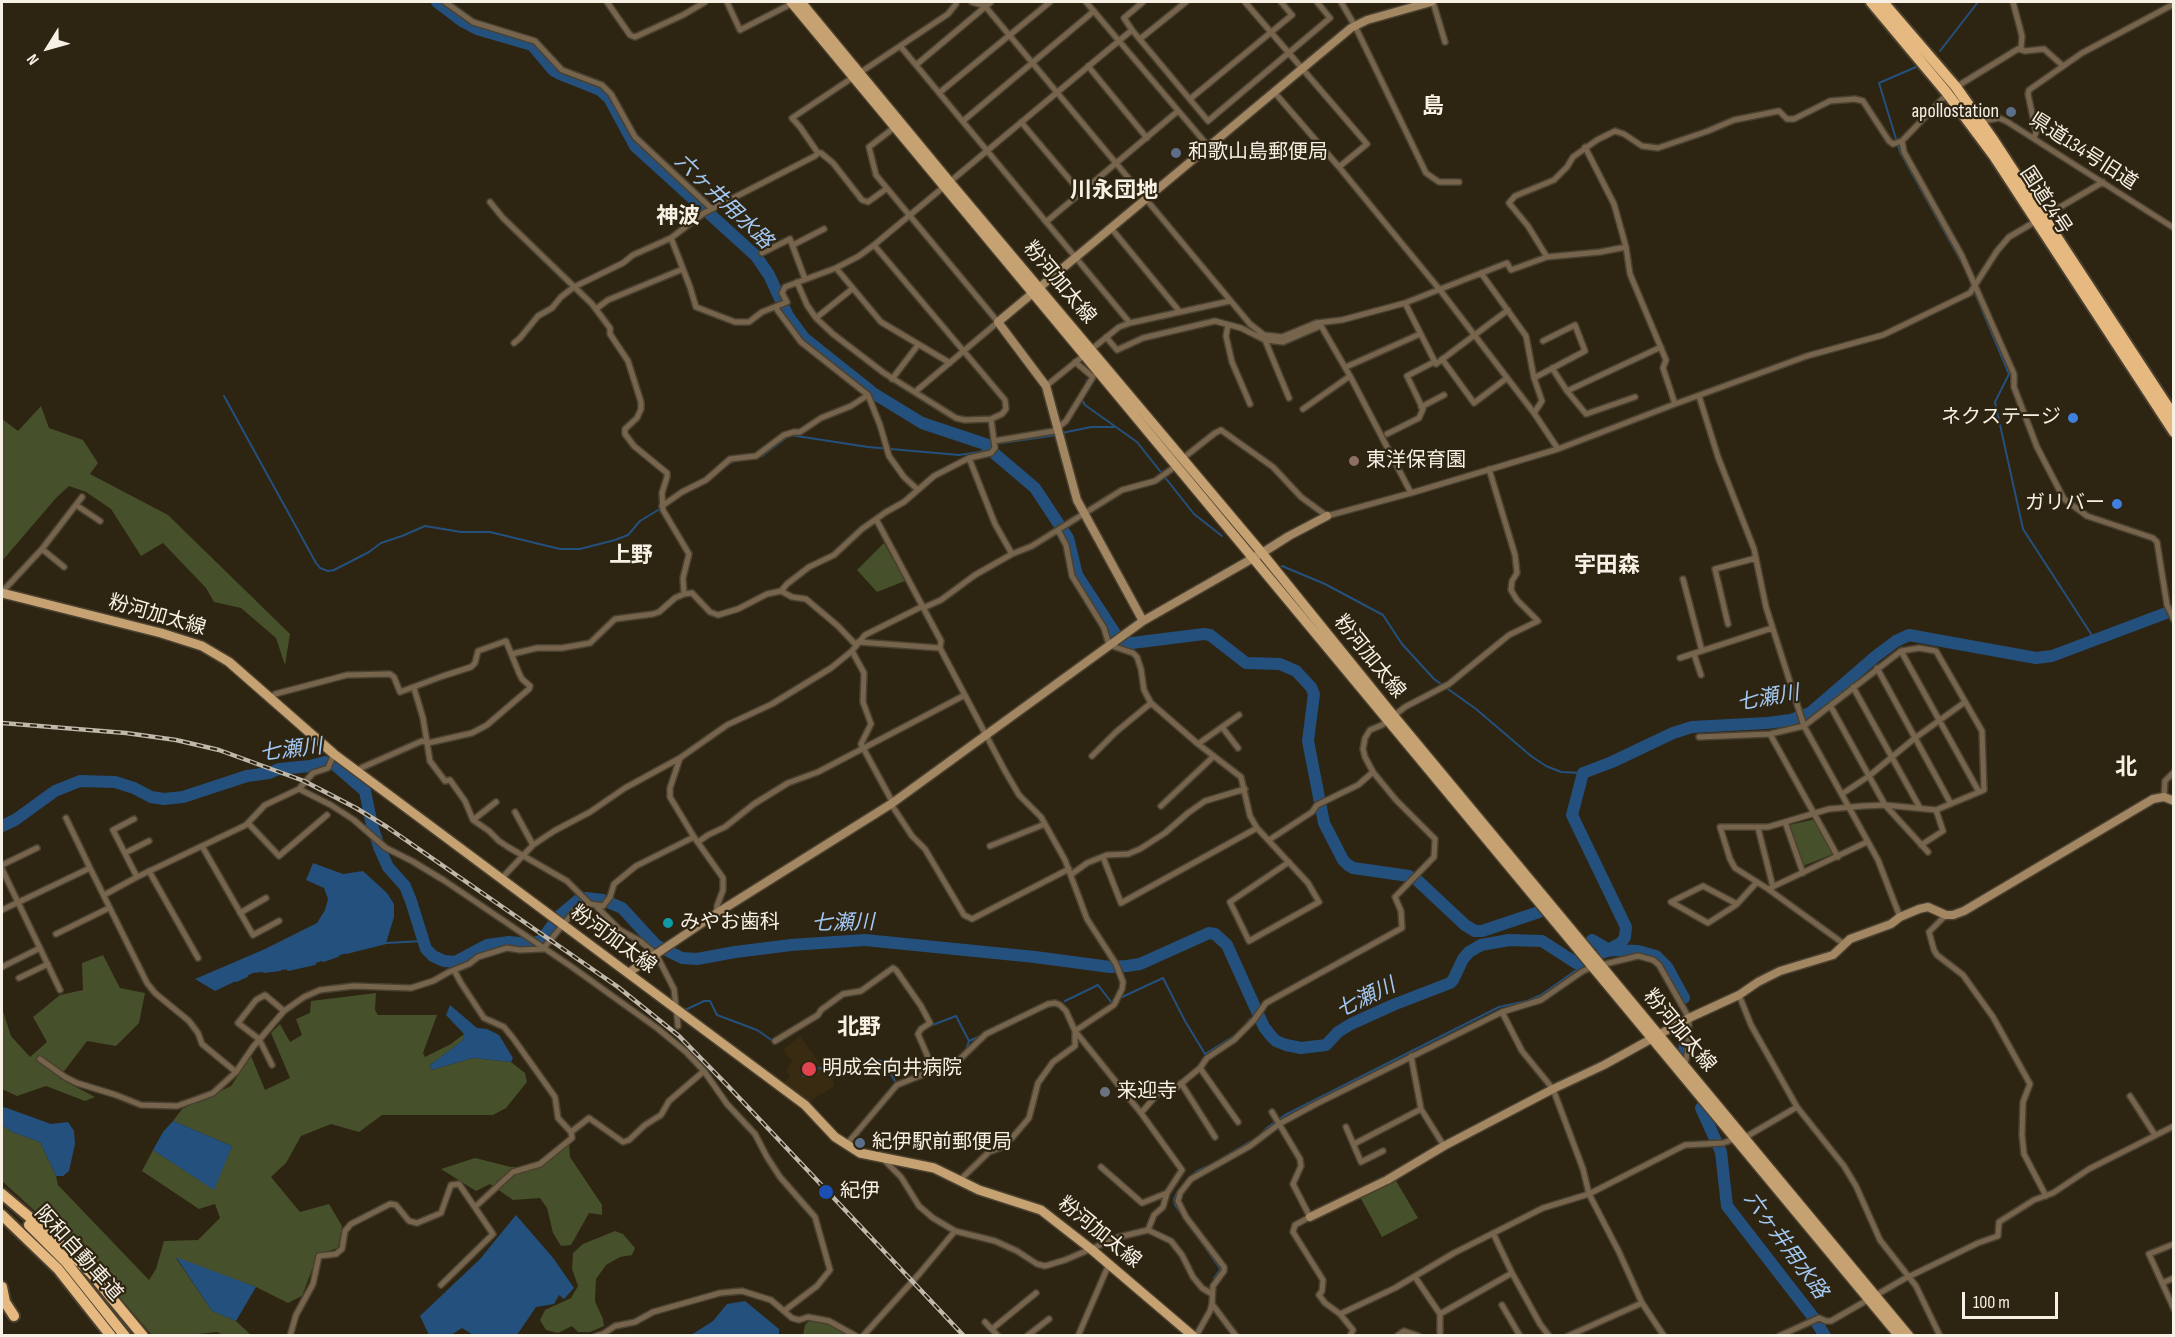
<!DOCTYPE html>
<html>
<head>
<meta charset="utf-8">
<style>
	body { margin:0 }
	#map { position:relative; width:2175px; height:1337px; overflow:hidden; background:#2e2412; font-family:"Sofia Sans Condensed",sans-serif }
	canvas { display:block }
	.frame { position:absolute; inset:0; border:3px solid #f7f0e5; pointer-events:none }
	.north { position:absolute; left:18px; top:18px; width:60px; height:60px; -webkit-text-stroke:4px #2e2412; paint-order:stroke; rotate:233deg; font-size:16px; font-weight:700; line-height:24px; text-align:center; color:#f7f0e5 }
	.north::after { content:''; display:block; margin:auto; width:21px; height:27px; background:#f7f0e5; clip-path:polygon(50% 0,100% 100%,50% 72%,0 100%) }
	.scale { position:absolute; left:1962px; top:1292px; width:96px; height:27px; box-sizing:border-box; border:3px solid #f7f0e5; border-top:0; padding-left:8px; font-size:18px; line-height:21px; white-space:nowrap; color:#f7f0e5; -webkit-text-stroke:4px #2e2412; paint-order:stroke }
</style>
</head>
<body>
<div id="map">
<canvas width="2175" height="1337"></canvas>
<div class="frame"></div>
<div class="north">N</div>
<div class="scale">100 m</div>
</div>
<script>
const ctx = document.querySelector('canvas').getContext('2d');
ctx.lineJoin = 'round';
function fill(path, color) {
  ctx.fillStyle = color;
  ctx.fill(path, 'evenodd');
}
function shape(rows) {
  const path = new Path2D();
  for (const r of rows) {
    path.moveTo(r[0], r[1]);
    for (let i = 2; i < r.length; i += 2) path.lineTo(r[i], r[i + 1]);
  }
  return path;
}
function stroke(path, color, width, dash) {
  ctx.strokeStyle = color;
  ctx.lineWidth = width;
  ctx.lineCap = dash ? 'butt' : 'round';
  ctx.setLineDash(dash || []);
  ctx.stroke(path);
}
function drawText(font, color, halo, rows, align = 'center') {
  ctx.font = font + ' "Sofia Sans Condensed","Noto Sans JP",sans-serif';
  ctx.lineWidth = 4.5;
  ctx.setLineDash([]);
  ctx.textBaseline = 'middle';
  ctx.strokeStyle = halo;
  ctx.fillStyle = color;
  for (const [text, x, y, turn = 0] of rows) {
    ctx.save();
    ctx.translate(x, y);
    ctx.rotate((+turn || 0) * Math.PI / 180);
    ctx.textAlign = isNaN(turn) ? turn : align;
    if (halo) ctx.strokeText(text, 0, 0);
    ctx.fillText(text, 0, 0);
    ctx.restore();
  }
}
fill(shape([
	[800,1036,822,1067,834,1070,833,1082,835,1086,807,1103,783,1084,790,1076,786,1070,792,1061,783,1050]
]), '#392b12');
fill(shape([
	[41,406,49,428,83,440,98,463,90,474,168,515,290,634,285,665,276,638,241,608,214,602,206,588,163,543,141,556,111,509,86,492,69,486,56,498,2,561,2,419,18,431],
	[884,543,905,581,877,592,857,570],
	[1816,819,1833,854,1803,866,1789,825],
	[103,955,120,988,145,993,139,1023,116,1046,87,1041,59,1078,95,1097,85,1101,46,1086,17,1096,2,1089,2,1008,11,1036,30,1057,47,1042,33,1017,60,995,83,990,82,963],
	[376,993,375,1010,378,1015,437,1015,423,1053,425,1057,451,1044,464,1034,462,1041,430,1065,431,1070,473,1058,511,1062,525,1073,527,1082,506,1108,493,1115,382,1115,359,1132,331,1124,301,1136,286,1163,271,1177,300,1212,329,1204,342,1226,338,1248,318,1254,302,1296,288,1303,256,1287,176,1258,212,1311,236,1321,251,1335,223,1335,217,1332,189,1335,152,1335,86,1258,2,1181,2,1125,12,1132,40,1142,56,1176,58,1185,149,1280,156,1269,164,1241,198,1240,220,1218,215,1204,199,1209,142,1171,153,1150,213,1189,232,1146,173,1121,182,1109,231,1086,251,1056,265,1090,290,1078,271,1033,280,1024,290,1042,302,1035,296,1019,310,1013,311,1001],
	[569,1142,570,1157,602,1205,602,1215,589,1213,571,1245,561,1246,553,1233,547,1208,540,1198,513,1200,490,1184,476,1191,441,1169,475,1158,511,1167,539,1167],
	[1395,1179,1418,1218,1382,1237,1360,1197],
	[615,1231,623,1234,635,1248,632,1255,620,1257,606,1265,596,1279,595,1301,603,1319,604,1326,590,1332,578,1332,572,1326,558,1333,546,1330,540,1320,545,1310,571,1298,578,1286,572,1269,573,1253,583,1244],
	[809,1321,827,1324,848,1335,803,1335,805,1325]
]), '#46502a');
fill(shape([
	[313,863,343,874,363,871,387,893,394,904,394,917,386,943,350,952,300,968,253,973,215,991,195,979,265,949,317,923,325,910,328,899,324,888,306,880],
	[450,1005,477,1028,487,1029,499,1035,513,1058,511,1062,473,1058,431,1070,430,1065,462,1041,464,1034,446,1015],
	[2,1107,7,1108,51,1124,68,1122,74,1131,75,1144,69,1171,63,1176,56,1176,40,1142,12,1132,2,1125],
	[173,1121,232,1146,214,1190,153,1150,163,1132],
	[516,1215,554,1259,574,1288,564,1299,559,1295,554,1304,536,1307,517,1335,473,1335,462,1328,451,1335,429,1335,420,1316,480,1259],
	[176,1257,256,1287,236,1321,212,1311],
	[745,1301,779,1329,779,1335,691,1335,713,1321,727,1304]
]), '#24507d');
stroke(shape([
	[1940,51,1978,2],
	[1916,67,1879,83,1900,152,1963,265],
	[1969,279,2009,374,1995,402,2023,529,2095,640],
	[1085,386,1087,380],
	[224,396,316,563,320,568,328,571,334,570,369,552,381,543,402,536,425,526,461,532,490,532,560,549,580,549,615,540,628,535,640,521,676,499],
	[1082,400,1085,405,1137,442,1194,514,1222,536],
	[1062,433,1091,427,1116,427],
	[988,445,1057,435],
	[748,459,762,456,790,435,868,447,959,455,980,452,990,447],
	[726,466,736,460],
	[1282,566,1325,584,1383,615,1402,644,1434,679,1476,709,1531,756,1546,766,1561,772,1583,773],
	[346,953,386,943,423,941],
	[1603,957,1628,952],
	[323,961,338,956],
	[288,970,315,964],
	[264,972,280,970],
	[236,981,247,976],
	[1120,998,1163,978,1185,1021,1205,1054,1237,1034],
	[1065,1001,1098,985,1112,1003],
	[685,1010,704,1001,710,1001,717,1015,757,1030,773,1041],
	[930,1026,956,1016,969,1041,978,1037],
	[1241,1030,1250,1019],
	[995,1032,1015,1023],
	[966,1050,969,1041],
	[846,1073,853,1071,865,1061,870,1060,883,1061,895,1081],
	[928,1075,959,1064],
	[803,1076,814,1069,822,1068,836,1072],
	[1188,1179,1197,1171,1210,1165,1258,1137,1268,1127,1285,1115,1499,1007,1527,1001,1541,995,1582,966],
	[1177,1193,1174,1199,1175,1205,1219,1267,1220,1270,1214,1278]
]), '#24507d', 2);
stroke(shape([
	[437,2,462,21,477,29,532,45,553,70,560,74,600,90,609,98,635,146,756,256,769,275,788,316,804,338,873,393,922,423,988,445,995,454,1035,488,1068,538,1077,575,1120,641,1132,643,1204,634,1210,635,1246,663,1280,664,1296,671,1311,687,1314,694,1308,741,1324,823,1343,860,1348,865,1353,868,1409,876,1417,880,1465,925,1475,931,1482,931,1539,912],
	[2,826,15,820,55,791,80,781,115,782,134,788,151,797,164,799,183,797,247,776,269,773,279,769,310,766,325,762,335,765,365,791,372,825,379,847,388,867,405,886,411,901,426,949,433,956,444,961,455,962,487,945,509,942,528,944,541,941,559,916,577,901,586,898,603,900,622,908,656,945,682,958,697,959,735,952,791,945,865,940,1035,957,1110,967,1127,966,1140,964,1209,933,1215,934,1227,945,1264,1027,1271,1036,1276,1041,1286,1045,1301,1048,1326,1045,1338,1032,1351,1024,1393,1005,1450,983,1453,980,1463,959,1469,952,1481,945,1509,940,1542,941,1576,963,1580,962],
	[1592,940,1609,950,1638,951,1656,956,1667,967,1684,998],
	[1602,953,1621,943,1625,937,1626,927,1572,815,1583,773,1612,762,1673,733,1692,727,1767,723,1791,720,1810,713,1876,656,1896,641,1909,635,2036,658,2052,656,2174,610],
	[1684,1054,1686,1026],
	[1701,1108,1721,1152,1727,1206,1813,1317,1825,1336]
]), '#24507d', 12);
const street = shape([
	[445,2,473,22,535,41,562,70,602,85,611,94,635,137,712,209],
	[607,2,630,35,635,37,683,15,705,2],
	[727,2,740,30,793,3],
	[972,2,985,6,1250,324,1264,335,1282,337,1316,323,1342,320,1405,303,1507,263,1511,270,1547,257,1600,252,1626,247],
	[1086,2,1209,147],
	[1245,2,1367,144,1339,167],
	[1341,2,1355,26,1426,173,1439,182,1459,182],
	[1433,2,1445,42],
	[2013,2,2022,36,2021,49],
	[1132,30,1208,121,1330,18,1317,2],
	[1140,39,1186,2],
	[901,47,1130,323],
	[916,65,991,2],
	[1088,66,1147,138],
	[1956,87,2018,49,2025,51,2044,49,2062,65],
	[939,93,1050,2],
	[1275,93,1339,167,1440,290,1534,413,1558,449],
	[1190,99,1292,15,1281,2],
	[963,121,1094,11],
	[1021,122,1081,193],
	[1980,124,1984,121,1999,118,2006,121,2174,228],
	[895,127,869,147,876,175,998,322,915,392],
	[2034,138,2036,132,2028,94,2029,90,2082,53,2174,4],
	[1902,141,1904,152,1962,256,2014,374,2014,387,2037,447,2064,499,2087,516,2153,538,2157,542,2167,605,2174,620],
	[1585,147,1614,204,1626,247,1630,274,1666,360,1663,368,1675,404],
	[818,153,821,153,833,163,862,200,868,202,886,189],
	[490,202,503,218,592,304,610,328,610,334,628,361,641,402,641,409,637,418,625,429,625,434,634,446,667,473,667,477,662,493,663,510,689,554,683,578,684,594],
	[1046,222,1178,111],
	[1111,228,1180,312],
	[671,238,690,287,696,307,735,322,749,322,762,312,787,302,782,293,785,287,836,268,859,256,874,245,1132,30,1124,18,1143,2],
	[793,245,824,229],
	[762,253,790,239,805,279],
	[1547,257,1528,226,1509,203,1515,196,1554,180,1567,167,1573,157,1597,140,1615,131,1624,134,1642,146,1658,148,1708,131,1734,120,1779,111,1787,119,1794,119,1830,101,1855,99,1863,101,1889,141,1893,144,1902,141,1947,94],
	[836,268,881,322,950,363],
	[1481,273,1526,336,1534,378,1542,401,1534,413],
	[797,282,807,305,816,318,833,334,884,373,956,418,965,420,991,419,1002,414,1006,409,1005,400,874,245],
	[1405,303,1436,364,1508,310],
	[775,307,801,342,868,395,880,425,889,456,904,477,918,490],
	[596,309,608,300,683,269],
	[816,318,852,289],
	[1228,325,1226,336,1232,362,1250,404],
	[1106,337,1117,350,1143,338,1215,321,1241,328,1265,340,1283,342,1318,327,1320,324,1350,376,1411,493],
	[1265,340,1289,398],
	[514,343,520,338,538,316,552,308,561,297,574,287,623,263,633,255,671,238,704,213,815,156,818,153,800,127,792,118,948,14,956,4,956,2],
	[1442,359,1474,403,1507,378],
	[1346,367,1420,334],
	[1552,368,1567,391,1586,414,1635,397],
	[1534,378,1585,351,1575,325,1543,341],
	[892,379,918,345],
	[1046,386,1119,327,1130,323,1230,301],
	[1567,391,1661,347],
	[1699,396,1718,457,1754,549,1766,607,1804,726,1878,860,1900,917],
	[1421,407,1444,395],
	[1303,409,1350,376],
	[1387,434,1419,418,1423,409,1407,376,1434,362],
	[994,441,1054,431,1066,421,1093,377,1075,362],
	[969,458,995,524,1012,554],
	[1182,459,1215,433,1221,430,1273,467,1301,497,1327,516,1411,493,1558,449,1675,404,1807,356,1883,335,1970,293,1997,251,2009,237,2103,182],
	[76,505,100,521],
	[662,506,682,492,706,480,730,459,756,456,784,435,794,432,800,432,821,418,851,406,868,395],
	[876,519,941,641,940,648,1005,771,1019,795,1041,817,1065,860,1087,919,1116,964,1123,982,1122,989,1114,1005,1075,1031],
	[1058,530,1066,545,1072,576,1104,628,1109,645,1133,653,1137,657,1141,669,1144,690,1151,703,1198,744,1241,777,1250,816,1257,828,1308,883,1319,902,1249,941,1230,902,1289,862],
	[42,549,64,567],
	[1683,579,1702,651],
	[781,591,792,597,806,599,838,626,856,645],
	[2,592,42,549,82,497],
	[923,608,941,600,975,575,1012,554,1032,546,1122,490,1155,481,1176,466],
	[1728,624,1715,569,1756,558],
	[858,642,940,648],
	[852,651,864,673,863,702,871,724,861,744,893,803],
	[1901,651,1979,792],
	[512,654,537,648,562,648,590,643,615,619,653,614,659,612,675,598,684,594,692,593,710,612,718,615,738,609,767,594,781,591,787,584,809,567,834,555,862,529,886,512,904,502,934,476,969,458,991,453,995,448,991,419],
	[1694,654,1701,675],
	[1680,658,1772,628],
	[1877,668,1951,804],
	[1853,687,1920,808],
	[414,688,423,718,430,761,445,781,450,780,465,801,473,820,489,831,499,841,508,847,567,881,590,904],
	[271,698,275,694,347,675,390,674,394,677,400,692,443,676,471,667,475,663,478,651,506,641,519,673,522,679,530,686,529,689,487,725,472,733,428,743,422,741,361,768,357,771],
	[1831,707,1885,805,1928,852],
	[1222,727,1238,748],
	[1770,734,1838,857],
	[1699,737,1770,734,1804,726,1901,651,1919,648,1936,651,1982,731,1984,790,1936,810,1885,805,1863,806,1829,809,1768,827,1720,827,1730,859,1735,868,1768,889,1844,944],
	[1198,744,1239,715],
	[1092,756,1116,732,1151,703],
	[680,758,670,788,670,797,694,837,723,878,723,890,717,906,717,913],
	[299,789,331,805,354,820,386,848,412,861,445,881,572,967,657,1028,686,1052,704,1071,727,1104,755,1134,767,1157,780,1177,815,1217,830,1270,817,1286,784,1311],
	[1842,794,1869,776,1915,738,1965,702],
	[2164,797,2165,781,2174,772],
	[891,804,912,836,925,849,964,915,972,919,1069,869],
	[1161,806,1214,756],
	[515,812,533,845],
	[66,818,90,868],
	[134,819,113,830,137,877],
	[473,820,496,802],
	[1785,822,1803,873],
	[248,823,279,856,327,815],
	[1758,828,1773,887],
	[1269,840,1312,812,1317,805,1358,785,1373,772],
	[698,842,708,835,725,827,754,804,788,783,818,772,965,695],
	[1921,845,1943,831,1936,810],
	[202,846,253,935,279,921],
	[990,846,1045,824],
	[125,853,149,841],
	[1103,857,1121,903,1257,828],
	[2,865,37,848],
	[2,869,60,990],
	[149,871,198,958],
	[1072,874,1087,863,1107,855,1128,854,1140,849,1165,833,1188,813,1205,801,1245,789],
	[501,879,533,845,554,831,590,812,625,788,680,758,727,725,772,704,831,668,852,651,865,635,923,606],
	[1768,889,1867,842],
	[104,895,137,877,246,825,265,805,299,789,313,773,328,768,334,754],
	[1737,904,1703,886,1671,902,1708,923,1733,907,1737,904,1757,882],
	[596,906,620,930,640,941,656,954,674,989,678,1026],
	[2,910,90,868,147,983,155,993,189,1021,198,1033,202,1044,236,1072],
	[240,913,266,898],
	[1946,915,1929,932,1934,950,1937,955,1963,975,1993,1017,2030,1084,2023,1102,2022,1135,2024,1154,2046,1196],
	[56,934,109,908],
	[1601,965,1638,956,1653,960,1659,965,1689,1018,1688,1049,1685,1065],
	[2,967,40,948],
	[454,970,461,983,484,1018,504,1027,513,1038,555,1097,558,1118,571,1132],
	[19,978,48,964],
	[1739,995,1751,1025,1797,1107,1844,1166,1856,1186,1880,1240,1916,1286,1940,1336],
	[1502,1012,1522,1051,1553,1089,1583,1169,1589,1194,1619,1252,1642,1303,1664,1336],
	[775,1041,818,1015,821,1010,843,994,861,991,893,968,896,970,921,1006,930,1023,921,1029,918,1034,934,1071],
	[1411,1056,1421,1109,1444,1146],
	[40,1059,65,1077,77,1083,116,1095,141,1105,177,1106,197,1099,213,1093,236,1072,253,1047,284,1011,304,997,320,990,354,986,411,988,433,981,449,972,469,964,478,957,507,948,520,950,543,949,576,909,590,904,603,906,610,897,614,884,636,866,694,837],
	[272,1065,259,1039,238,1023,256,1000,265,995,284,1011],
	[1200,1068,1238,1122],
	[1181,1083,1215,1137],
	[2130,1096,2155,1135],
	[1272,1112,1300,1159,1301,1166,1293,1184,1310,1217,1295,1225,1293,1232,1323,1280,1322,1291,1319,1295,1325,1303,1340,1314,1353,1330,1350,1336],
	[1141,1113,1161,1090,1169,1086,1177,1087,1200,1068,1207,1058,1234,1040,1254,1020,1266,1003,1402,928,1401,911,1395,897,1434,857,1435,839,1396,800,1373,772,1365,757,1363,749,1365,738,1370,730,1382,725,1405,707,1449,684,1509,635,1538,621,1517,600,1511,590,1512,581,1517,573,1515,555,1489,469],
	[1346,1127,1361,1162,1383,1151],
	[1744,1138,1797,1107],
	[1354,1144,1421,1109],
	[846,1145,897,1085,959,1060,986,1034,1048,1004,1055,1003,1060,1005,1066,1011,1075,1031,1141,1113,1182,1170,1167,1193,1163,1207,1154,1215,1148,1230],
	[883,1159,901,1177,919,1206,933,1218,955,1231,995,1241,1017,1251,1037,1264,1045,1266,1065,1260,1119,1237,1148,1230,1171,1241,1182,1255,1193,1277,1202,1288,1212,1294],
	[1101,1167,1142,1203,1167,1193],
	[960,1180,989,1152,1000,1148,1012,1138,1029,1118,1038,1083,1053,1062,1075,1046,1075,1031],
	[475,1207,513,1172,540,1164,572,1138,571,1132,589,1118,623,1142,629,1140,645,1125,661,1115,669,1101,704,1071],
	[1493,1233,1512,1273,1540,1324,1549,1336],
	[2174,1244,2149,1254,2174,1309],
	[1415,1277,1440,1314,1440,1336],
	[2162,1283,2174,1278],
	[1212,1304,1236,1336],
	[1502,1305,1520,1336],
	[1340,1314,1395,1288,1454,1253,1543,1208,1589,1194,1685,1145,1723,1143,1734,1139],
	[1440,1314,1512,1273],
	[985,1322,998,1336],
	[992,1329,1036,1293],
	[290,1336,296,1315,313,1284,319,1256,336,1254,342,1249,345,1231,351,1224,390,1204,396,1205,409,1221,417,1223,441,1213,451,1185,459,1184,493,1234,441,1285],
	[596,1336,603,1334,615,1326,635,1322,653,1312,720,1293,742,1291,771,1300,792,1318,799,1320,808,1317,829,1321,856,1336],
	[863,1336,920,1273,955,1231],
	[1027,1336,1049,1319],
	[1078,1336,1109,1264],
	[1196,1336,1210,1311,1212,1304,1213,1286,1224,1271,1224,1267,1186,1217,1178,1201,1180,1193,1191,1179,1250,1146,1279,1124,1316,1104,1502,1012,1541,1000,1583,971,1592,967],
	[1397,1336,1404,1331,1419,1336],
	[1568,1336,1642,1303],
	[1779,1336,1819,1318,1826,1321,1831,1321,1904,1279,1978,1243,1998,1236,1999,1222,2034,1200,2053,1193,2089,1169,2174,1126]
]);
const secondary = shape([
	[1143,621,1077,500,1046,386,998,322,1351,28,1367,20,1431,2],
	[628,973,717,913,891,804,1143,621,1262,553,1289,536,1327,516],
	[1310,1217,1387,1180,1444,1146,1553,1089,1604,1065,1689,1018,1739,995,1758,982,1780,971,1833,955,1850,939,1891,924,1900,917,1919,909,1928,907,1946,915,1953,915,1964,911,2153,799,2164,797,2174,801]
]);
const primary = shape([
	[791,2,1899,1336],
	[801,2,949,181,1262,553,1394,716,1909,1336],
	[2,593,161,633,202,646,229,662,334,754,805,1105,835,1137,860,1153,934,1168,979,1190,1041,1210,1091,1249,1193,1336]
]);
const highway = shape([
	[1871,2,1947,93,1994,156,2174,432],
	[1883,2,1956,87,1994,141,2174,416],
	[2,1194,52,1236,91,1273,143,1336],
	[2,1215,58,1269,111,1336],
	[29,1225,66,1262,125,1336],
	[2,1287,5,1302,14,1316]
]);
stroke(street, '#4a4130', 8);
stroke(secondary, '#4a4130', 11);
stroke(primary, '#4a4130', 12);
stroke(highway, '#4a4130', 14);
stroke(street, '#76644d', 5);
stroke(secondary, '#a38662', 8);
stroke(primary, '#c6a172', 9);
stroke(highway, '#e6b980', 10);
const rail = shape([
	[2,723,126,733,176,740,219,750,304,781,356,808,387,827,618,987,679,1036,728,1086,964,1336]
]);
stroke(rail, '#bfb8ab', 4.5);
stroke(rail, '#2e2412', 2, [7]);
for (const [x, y, r, color] of [
	[2011,112,6,"#5c6f8a"],
	[1176,153,6,"#5c6f8a"],
	[2073,418,6,"#3f7fe0"],
	[1354,461,6,"#8d6e63"],
	[2117,504,6,"#3f7fe0"],
	[668,923,6,"#0f9aa8"],
	[809,1069,8,"#e0444e"],
	[1105,1092,6,"#6b7280"],
	[860,1143,6,"#5c6f8a"],
	[826,1192,8,"#1a4fb4"]
]) {
  const dot = new Path2D();
  dot.arc(x, y, r, 0, 2 * Math.PI);
  ctx.fillStyle = color;
  ctx.fill(dot);
  stroke(dot, '#2e2412', 2);
}
drawText('20px', '#f7f0e5', '#2e2412', [
	["apollostation",1999,112,"right"],
	["和歌山島郵便局",1188,153],
	["ネクステージ",2061,418,"right"],
	["東洋保育園",1366,461],
	["ガリバー",2105,504,"right"],
	["みやお歯科",680,923],
	["明成会向井病院",822,1069],
	["来迎寺",1117,1092],
	["紀伊駅前郵便局",872,1143],
	["紀伊",840,1192]
], 'left');
drawText('20px', '#f7f0e5', '#2e2412', [
	["県道134号旧道",2083,152,33],
	["国道24号",2045,201,57],
	["粉河加太線",1059,283,50],
	["粉河加太線",157,616,16],
	["粉河加太線",1369,657,51],
	["粉河加太線",613,940,36],
	["粉河加太線",1679,1031,50],
	["粉河加太線",1099,1233,39],
	["阪和自動車道",78,1254,48]
]);
drawText('italic 21px', '#a2c8f2', '#2e2412', [
	["六ヶ井用水路",723,202,44],
	["七瀬川",1768,699,-10],
	["七瀬川",291,751,-7],
	["七瀬川",843,924,-1],
	["七瀬川",1366,999,-26],
	["六ヶ井用水路",1785,1246,54]
]);
drawText('bold 22px', '#f7f0e5', '#2e2412', [
	["島",1433,107],
	["川永団地",1114,191],
	["神波",678,217],
	["上野",631,556],
	["宇田森",1607,566],
	["北",2126,768],
	["北野",859,1028]
]);
</script>
</body>
</html>
